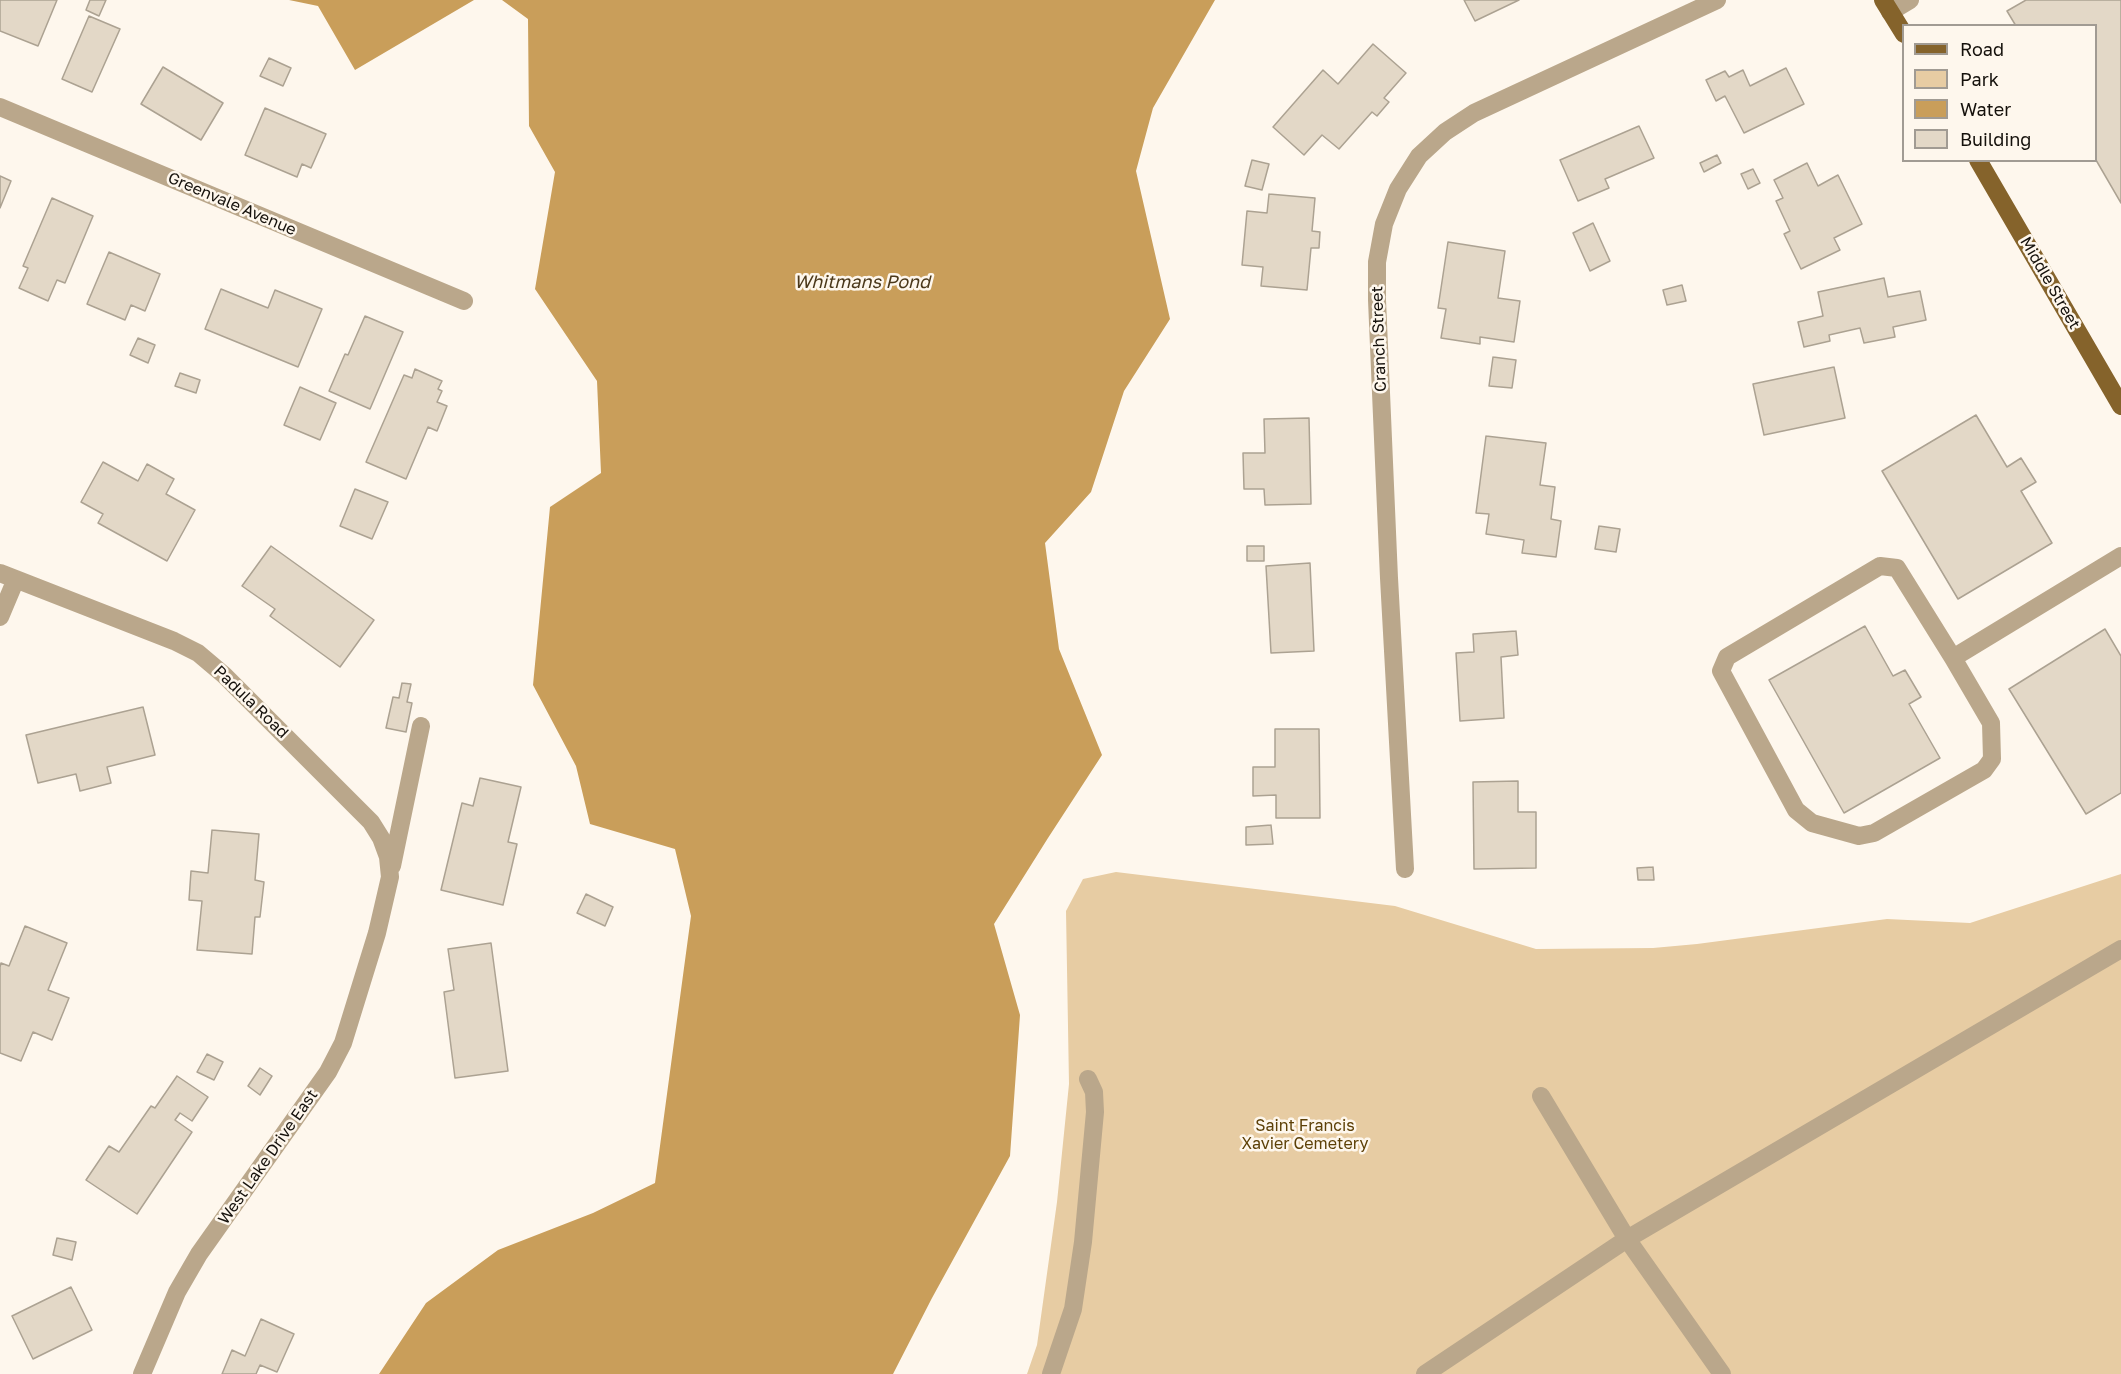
<!DOCTYPE html>
<html>
<head>
<meta charset="utf-8">
<style>
	body { margin:0 }
	#map { position:relative; width:2121px; height:1374px; overflow:hidden; background:#fef7ed; font-family:"Golos Text",sans-serif }
	canvas { display:block }
	.legend { position:absolute; left:1902px; top:24px; width:195px; height:138px; box-sizing:border-box; background:#fef7ed; border:2px solid #a19b93; margin:0; padding:8px 10px; list-style:none; font-size:18px; color:#15110c }
	.legend li { display:flex; align-items:center; gap:12px; height:30px }
	.legend b { width:30px; border:2px solid #a19b93 }
</style>
</head>
<body>
<div id="map">
<canvas width="2121" height="1374"></canvas>
<ul class="legend">
<li><b style="height:8px;background:#85632b"></b>Road</li>
<li><b style="height:16px;background:#e7cca3"></b>Park</li>
<li><b style="height:16px;background:#c99e5a"></b>Water</li>
<li><b style="height:16px;background:#e3d8c7"></b>Building</li>
</ul>
</div>
<script>
const ctx = document.querySelector('canvas').getContext('2d');
ctx.lineJoin = 'round';
function fill(path, color) {
  ctx.fillStyle = color;
  ctx.fill(path, 'evenodd');
}
function shape(rows) {
  const path = new Path2D();
  for (const r of rows) {
    path.moveTo(r[0], r[1]);
    for (let i = 2; i < r.length; i += 2) path.lineTo(r[i], r[i + 1]);
  }
  return path;
}
function stroke(path, color, width, dash) {
  ctx.strokeStyle = color;
  ctx.lineWidth = width;
  ctx.lineCap = dash ? 'butt' : 'round';
  ctx.setLineDash(dash || []);
  ctx.stroke(path);
}
function drawText(font, color, halo, rows, align = 'center') {
  ctx.font = font + ' "Golos Text",sans-serif';
  ctx.lineWidth = 5;
  ctx.setLineDash([]);
  ctx.textBaseline = 'middle';
  ctx.strokeStyle = halo;
  ctx.fillStyle = color;
  for (const [text, x, y, turn = 0] of rows) {
    ctx.save();
    ctx.translate(x, y);
    ctx.rotate((+turn || 0) * Math.PI / 180);
    ctx.textAlign = isNaN(turn) ? turn : align;
    if (halo) ctx.strokeText(text, 0, 0);
    ctx.fillText(text, 0, 0);
    ctx.restore();
  }
}
fill(shape([
	[1116,872,1395,906,1536,949,1653,948,1697,944,1887,919,1970,923,2121,874,2121,1374,1027,1374,1037,1345,1057,1202,1069,1084,1066,911,1083,879]
]), '#e7cca3');
fill(shape([
	[289,0,474,0,355,70,318,6],
	[502,0,1215,0,1153,108,1136,171,1170,319,1124,391,1091,492,1045,543,1059,649,1102,755,1048,838,994,924,1020,1015,1010,1156,932,1298,893,1374,379,1374,426,1303,498,1250,593,1213,655,1183,691,916,675,849,590,824,576,766,533,685,550,507,601,473,597,381,535,289,555,172,529,126,528,19]
]), '#c99e5a');
const building = shape([
	[0,0,57,0,38,46,0,31,0,0],
	[90,0,106,0,99,16,86,10,90,0],
	[1464,0,1519,0,1475,21,1464,0],
	[2026,0,2121,0,2121,203,2096,160,2096,26,2016,26,2007,11,2026,0],
	[89,16,120,29,92,92,62,79,89,16],
	[1373,44,1406,73,1384,98,1389,102,1377,116,1372,112,1339,149,1322,135,1304,155,1273,127,1323,70,1338,84,1373,44],
	[269,58,291,68,283,86,260,76,269,58],
	[163,67,223,103,201,140,141,104,163,67],
	[1786,68,1804,104,1744,133,1725,96,1716,101,1706,80,1725,71,1729,77,1743,70,1750,86,1786,68],
	[265,108,326,134,311,168,302,164,297,177,245,155,265,108],
	[1639,126,1654,158,1605,179,1609,188,1578,201,1560,160,1639,126],
	[1717,155,1721,163,1704,172,1700,163,1717,155],
	[1252,160,1269,164,1262,190,1245,186,1252,160],
	[1807,163,1818,186,1838,175,1862,224,1834,238,1840,250,1801,269,1784,234,1790,231,1776,201,1783,198,1774,180,1807,163],
	[1753,169,1760,183,1748,189,1741,174,1753,169],
	[0,176,11,181,0,208,0,176],
	[1269,194,1315,198,1312,231,1320,232,1319,248,1311,248,1307,290,1261,286,1263,267,1242,265,1247,211,1267,213,1269,194],
	[52,198,93,216,65,283,57,280,48,301,19,288,28,268,23,266,52,198],
	[1593,223,1610,261,1590,271,1573,233,1593,223],
	[1448,242,1505,251,1498,298,1520,301,1514,342,1480,337,1480,344,1441,338,1446,309,1438,308,1448,242],
	[109,252,160,274,145,311,131,305,125,320,87,304,109,252],
	[1884,278,1888,297,1920,291,1926,320,1893,327,1895,337,1864,343,1860,328,1829,335,1830,341,1804,347,1798,322,1823,316,1818,292,1884,278],
	[1682,285,1686,301,1667,305,1663,290,1682,285],
	[221,289,268,308,275,290,322,309,298,367,205,329,221,289],
	[365,316,403,332,370,409,329,391,345,354,348,355,365,316],
	[138,338,155,345,148,363,130,355,138,338],
	[1493,357,1516,360,1512,388,1489,386,1493,357],
	[1834,367,1845,418,1764,435,1753,384,1834,367],
	[415,369,442,381,438,389,442,391,437,402,447,406,437,431,428,427,406,479,366,462,404,375,412,378,415,369],
	[180,373,200,380,196,393,175,386,180,373],
	[300,387,336,403,320,440,284,425,300,387],
	[1976,415,2007,467,2021,458,2036,482,2021,491,2052,543,1958,599,1882,471,1976,415],
	[1309,418,1311,504,1265,505,1264,489,1244,489,1243,453,1265,453,1264,419,1309,418],
	[1486,436,1546,443,1540,485,1555,487,1551,519,1561,521,1556,557,1522,553,1524,540,1486,534,1489,514,1476,513,1486,436],
	[103,462,138,481,147,464,174,479,166,494,195,510,167,561,98,523,103,514,81,502,103,462],
	[355,489,388,502,372,539,340,526,355,489],
	[1599,526,1620,529,1616,552,1595,549,1599,526],
	[271,546,374,620,340,667,270,616,275,609,242,586,271,546],
	[1247,546,1264,546,1264,561,1247,561,1247,546],
	[1310,563,1314,651,1271,653,1266,566,1310,563],
	[1865,626,1893,676,1905,670,1921,697,1909,704,1940,758,1844,813,1769,680,1865,626],
	[2105,629,2121,656,2121,793,2086,814,2009,689,2105,629],
	[1516,631,1518,655,1501,657,1504,718,1460,721,1456,653,1474,652,1473,634,1516,631],
	[402,683,411,684,407,702,412,703,406,732,386,728,393,697,399,698,402,683],
	[143,707,155,755,107,767,111,783,80,791,76,774,38,783,26,735,143,707],
	[1275,729,1319,729,1320,818,1276,818,1276,795,1253,796,1253,767,1275,767,1275,729],
	[480,778,521,787,508,842,517,844,503,905,441,890,462,803,473,806,480,778],
	[1518,781,1518,812,1536,812,1536,868,1474,869,1473,782,1518,781],
	[1271,825,1273,844,1246,845,1246,827,1271,825],
	[212,830,259,834,255,880,264,882,260,917,255,917,252,954,197,950,202,901,189,900,191,871,208,873,212,830],
	[1653,867,1654,880,1638,880,1637,868,1653,867],
	[586,894,613,907,605,926,577,913,586,894],
	[25,926,67,943,48,990,69,998,52,1040,33,1032,21,1061,0,1053,0,967,1,963,9,966,25,926],
	[491,943,508,1071,455,1078,444,992,454,990,448,949,491,943],
	[207,1054,223,1062,214,1080,197,1072,207,1054],
	[260,1068,272,1076,260,1095,248,1086,260,1068],
	[177,1076,208,1097,192,1121,180,1113,175,1120,192,1132,137,1214,86,1180,109,1146,119,1152,151,1106,155,1108,177,1076],
	[57,1238,76,1242,72,1260,53,1255,57,1238],
	[71,1287,92,1330,33,1359,12,1316,71,1287],
	[261,1319,294,1334,277,1372,260,1365,256,1374,222,1374,232,1350,245,1356,261,1319]
]);
fill(building, '#e3d8c7');
stroke(building, '#aca292', 1.5);
stroke(shape([
	[1890,12,1910,0],
	[0,107,464,301],
	[1880,566,1897,568,1953,658,1991,723,1992,759,1984,770,1874,833,1859,836,1812,823,1796,810,1721,671,1727,657,1880,566],
	[0,573,174,641,198,653,224,675,371,822,381,838,388,857,390,877,377,933,343,1043,328,1072,199,1254,177,1292,142,1374],
	[0,617,16,579],
	[1953,658,2121,556],
	[392,866,421,726],
	[1405,869,1389,578,1377,300,1377,262,1384,224,1398,189,1419,156,1445,132,1474,113,1717,0],
	[1541,1096,1627,1239,2121,949],
	[1051,1374,1073,1309,1083,1242,1095,1112,1094,1092,1088,1079],
	[1425,1374,1627,1239,1722,1374]
]), '#baa78b', 18);
stroke(shape([
	[1883,0,1904,34],
	[1978,160,2121,406]
]), '#85632b', 18);
drawText('16px', '#15110c', '#fef7ed', [
	["Greenvale Avenue",232,204,23],
	["Middle Street",2050,283,60],
	["Cranch Street",1379,339,-92],
	["Padula Road",251,702,44],
	["West Lake Drive East",268,1157,-55]
]);
drawText('16px', '#5d4007', '#fef7ed', [
	["Saint Francis",1305,1126],
	["Xavier Cemetery",1305,1144]
]);
drawText('italic 18px', '#4b381a', '#fef7ed', [
	["Whitmans Pond",862,282]
]);
</script>
</body>
</html>
